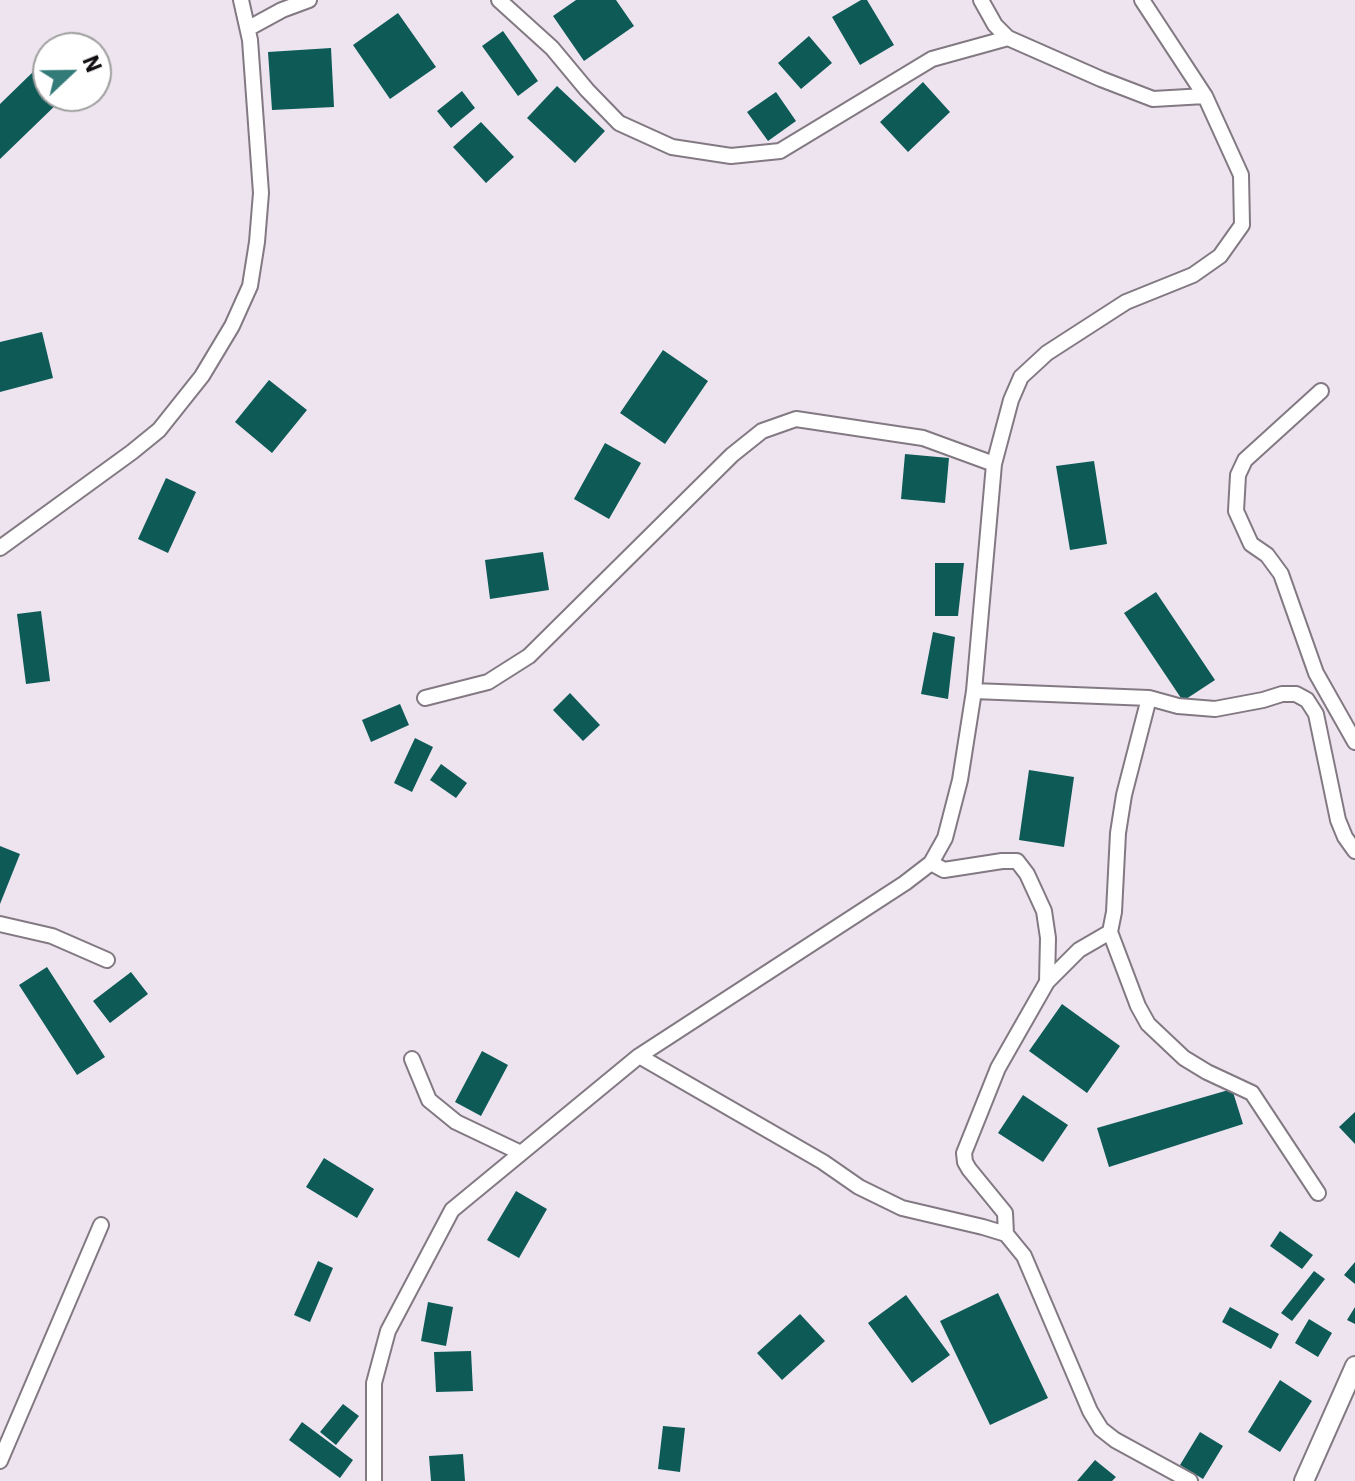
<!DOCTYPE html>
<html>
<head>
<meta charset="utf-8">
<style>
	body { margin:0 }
	#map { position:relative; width:1355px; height:1481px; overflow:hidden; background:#ede4ef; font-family:"IBM Plex Sans",sans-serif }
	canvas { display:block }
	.north { position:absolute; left:32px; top:32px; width:80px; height:80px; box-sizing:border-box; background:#fff; border:2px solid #a09fa0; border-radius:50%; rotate:68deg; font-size:22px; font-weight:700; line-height:32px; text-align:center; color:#110e12 }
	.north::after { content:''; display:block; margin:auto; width:28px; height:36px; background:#337b78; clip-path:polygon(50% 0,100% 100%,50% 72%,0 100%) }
</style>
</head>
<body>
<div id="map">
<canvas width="1355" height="1481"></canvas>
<div class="north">N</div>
</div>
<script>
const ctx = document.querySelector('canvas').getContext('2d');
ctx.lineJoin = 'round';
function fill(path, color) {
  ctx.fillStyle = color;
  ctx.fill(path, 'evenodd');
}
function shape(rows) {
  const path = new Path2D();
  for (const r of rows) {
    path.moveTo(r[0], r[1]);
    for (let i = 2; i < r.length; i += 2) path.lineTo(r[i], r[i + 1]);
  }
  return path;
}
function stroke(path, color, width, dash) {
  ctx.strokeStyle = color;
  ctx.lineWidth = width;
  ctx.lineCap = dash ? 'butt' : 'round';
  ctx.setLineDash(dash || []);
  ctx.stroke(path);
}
fill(shape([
	[576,0,616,0,634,26,584,61,553,16],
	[861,0,867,0,894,45,860,65,832,17],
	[398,13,436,67,390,99,353,45],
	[503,31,538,81,518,96,482,46],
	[809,36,832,63,801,89,778,63],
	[331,48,334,107,272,110,268,52],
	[35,70,48,84,48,96,60,96,62,99,0,159,0,104],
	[923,82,950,112,908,152,880,122],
	[557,86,605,131,575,163,527,118],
	[462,91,475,108,451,128,437,111],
	[776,92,796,121,768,141,747,112],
	[481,122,514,157,486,183,453,147],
	[42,332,53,378,0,392,0,342],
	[663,350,708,381,665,444,620,413],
	[269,380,307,410,272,453,235,422],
	[605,443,641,463,609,519,574,499],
	[905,454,949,458,945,503,901,499],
	[1094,461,1107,544,1070,550,1056,466],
	[166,478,196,492,168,553,138,539],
	[543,552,549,590,490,599,485,560],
	[935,563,964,563,958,616,935,616],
	[1156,592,1215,680,1183,701,1124,613],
	[41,611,50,681,26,684,17,614],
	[933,632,955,637,948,699,921,694],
	[570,693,600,725,583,741,553,710],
	[400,704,409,725,371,742,362,720],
	[415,738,433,747,412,792,394,783],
	[441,764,467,783,456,798,430,780],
	[1029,770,1074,777,1064,847,1019,840],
	[0,846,20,854,0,904],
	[47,967,105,1057,77,1075,19,985],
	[131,972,148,994,110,1023,93,1001],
	[1062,1004,1120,1046,1087,1093,1029,1051],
	[482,1051,508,1065,481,1116,455,1102],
	[1232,1089,1243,1124,1109,1167,1097,1128],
	[1023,1095,1068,1125,1043,1162,998,1133],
	[1355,1112,1355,1144,1339,1127],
	[324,1158,374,1189,357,1218,306,1187],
	[516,1191,547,1209,519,1258,487,1240],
	[1280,1231,1313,1255,1302,1269,1270,1246],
	[318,1261,333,1268,310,1322,294,1315],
	[1355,1262,1355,1284,1344,1275],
	[1314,1271,1325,1279,1292,1321,1281,1313],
	[998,1293,1048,1398,990,1425,940,1321],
	[906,1295,950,1355,912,1383,868,1323],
	[428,1302,453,1307,446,1346,421,1341],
	[1230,1307,1279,1334,1271,1349,1222,1322],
	[1355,1307,1355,1324,1347,1320],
	[800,1314,825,1341,782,1380,757,1353],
	[1309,1319,1332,1333,1318,1357,1295,1343],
	[471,1351,473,1391,436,1392,434,1352],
	[1280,1380,1312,1401,1280,1452,1248,1432],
	[343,1404,359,1416,336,1445,320,1432],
	[302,1422,353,1460,340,1478,289,1440],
	[663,1426,685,1428,680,1472,658,1469],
	[1200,1432,1223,1446,1203,1479,1180,1465],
	[463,1454,465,1481,431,1481,429,1456],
	[1095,1460,1116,1477,1112,1481,1077,1481]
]), '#0d5a57');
const minor = shape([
	[499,0,552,48,587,90,619,123,672,147,731,156,780,151,932,59,1008,38],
	[981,0,995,25,1008,38,1101,79,1153,99,1205,96],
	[249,28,282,10,309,0],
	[1321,391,1245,460,1238,475,1236,511,1251,544,1267,555,1281,574,1316,673,1355,742],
	[0,548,132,452,159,430,202,376,232,326,250,286,257,242,261,193,250,40,241,0],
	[974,691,1149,698,1178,706,1215,709,1263,700,1282,694,1296,694,1307,700,1316,714,1338,820,1345,837,1355,851],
	[425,698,488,682,529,656,732,455,762,431,796,419,923,438,994,464],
	[1149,698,1124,795,1118,833,1114,912,1110,932,1138,1006,1148,1024,1184,1058,1207,1072,1252,1093,1318,1193],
	[931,863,944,870,1002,861,1017,861,1027,874,1044,911,1048,938,1047,982],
	[0,924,52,936,107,960],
	[639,1056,823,1162,859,1187,902,1208,983,1227,1006,1234,1024,1256,1090,1411,1101,1429,1115,1440,1190,1481],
	[412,1059,429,1100,456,1122,521,1153],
	[1006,1234,1005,1213,969,1169,965,1162,964,1153,998,1068,1047,982,1079,950,1110,932],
	[0,1461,101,1225],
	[374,1481,374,1383,388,1331,452,1210,639,1056,905,883,931,863,945,838,960,780,974,691,994,464,1011,400,1021,377,1047,353,1126,302,1193,275,1220,256,1242,225,1241,175,1205,96,1142,0]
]);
const tertiary = shape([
	[1304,1481,1355,1366]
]);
stroke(minor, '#827983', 18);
stroke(tertiary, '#827983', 22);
stroke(minor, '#fff', 14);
stroke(tertiary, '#fff', 18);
</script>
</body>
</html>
